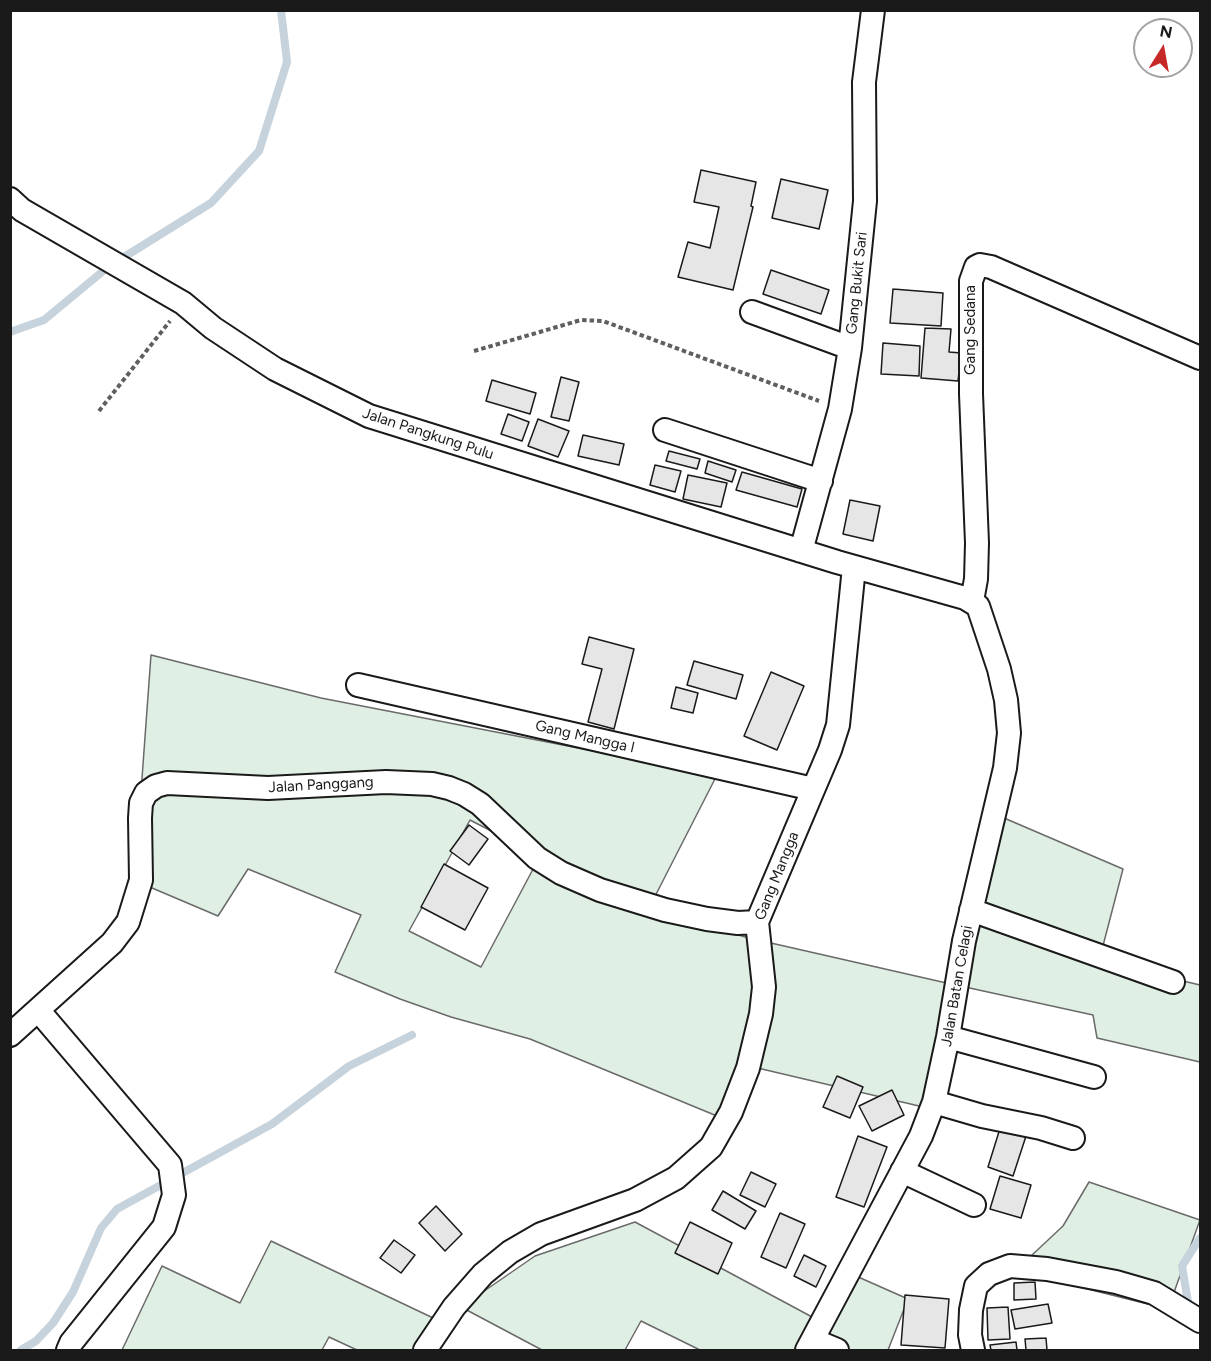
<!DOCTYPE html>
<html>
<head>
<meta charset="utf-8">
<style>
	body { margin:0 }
	#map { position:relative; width:1211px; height:1361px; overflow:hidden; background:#fff; font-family:Figtree,sans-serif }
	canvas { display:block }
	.frame { position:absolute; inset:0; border:12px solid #1a1a1a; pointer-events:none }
	.north { position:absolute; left:1133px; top:18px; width:60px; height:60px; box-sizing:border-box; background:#fff; border:2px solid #a3a3a3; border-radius:50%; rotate:11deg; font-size:16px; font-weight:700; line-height:24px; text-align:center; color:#1a1a1a }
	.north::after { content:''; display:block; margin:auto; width:21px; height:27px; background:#c62828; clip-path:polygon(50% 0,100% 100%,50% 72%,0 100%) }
</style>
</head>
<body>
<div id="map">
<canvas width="1211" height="1361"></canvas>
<div class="frame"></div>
<div class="north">N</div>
</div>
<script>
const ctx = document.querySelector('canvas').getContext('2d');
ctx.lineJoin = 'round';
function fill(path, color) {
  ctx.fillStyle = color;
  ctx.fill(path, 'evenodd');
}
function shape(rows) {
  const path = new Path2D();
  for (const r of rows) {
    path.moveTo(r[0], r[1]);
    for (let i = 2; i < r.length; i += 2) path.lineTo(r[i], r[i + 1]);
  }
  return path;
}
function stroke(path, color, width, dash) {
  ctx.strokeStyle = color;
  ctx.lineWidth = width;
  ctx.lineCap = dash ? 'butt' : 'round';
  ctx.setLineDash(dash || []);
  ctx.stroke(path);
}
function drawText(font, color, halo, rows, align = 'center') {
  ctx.font = font + ' Figtree,sans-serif';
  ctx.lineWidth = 4.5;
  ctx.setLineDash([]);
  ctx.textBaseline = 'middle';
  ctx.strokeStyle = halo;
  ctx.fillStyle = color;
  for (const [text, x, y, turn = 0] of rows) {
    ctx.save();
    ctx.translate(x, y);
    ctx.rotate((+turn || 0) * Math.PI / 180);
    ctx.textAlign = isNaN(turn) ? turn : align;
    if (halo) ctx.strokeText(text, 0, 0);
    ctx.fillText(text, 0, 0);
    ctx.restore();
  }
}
const green = shape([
	[151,655,321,698,717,775,648,910,749,938,964,987,990,812,1123,869,1099,961,1200,985,1200,1062,1097,1038,1093,1015,965,987,936,1110,749,1066,734,1123,530,1039,451,1017,400,999,335,972,361,915,248,869,218,916,145,885,141,792,151,655],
	[470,820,540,856,481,967,409,931,470,820],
	[1089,1182,1200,1220,1168,1309,1015,1271,1063,1226,1089,1182],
	[635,1222,814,1318,856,1276,908,1299,888,1350,700,1350,641,1321,625,1350,542,1350,461,1307,535,1256,635,1222],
	[271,1241,450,1326,438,1350,357,1350,329,1337,322,1350,122,1350,162,1266,240,1303,271,1241]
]);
fill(green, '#e0efe3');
stroke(green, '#6a6a6a', 1.5);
stroke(shape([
	[10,332,44,320,108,267,211,203,259,151,287,62,281,10],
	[1189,1308,1182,1266,1200,1238],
	[21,1350,36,1341,53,1323,73,1292,101,1228,117,1209,272,1124,349,1066,412,1035]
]), '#c6d2dc', 8);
const building = shape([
	[701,170,756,182,751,206,753,207,733,290,678,277,688,242,710,248,719,207,694,202,701,170],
	[781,179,828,190,819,229,772,218,781,179],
	[771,270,829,290,821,314,763,294,771,270],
	[893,289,943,293,941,326,890,323,893,289],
	[925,328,951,329,949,352,961,353,958,381,921,378,925,328],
	[883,343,920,346,919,376,881,374,883,343],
	[561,377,579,382,569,421,551,417,561,377],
	[492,380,536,393,530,414,486,401,492,380],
	[508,414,529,422,522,441,501,434,508,414],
	[538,419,569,431,558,457,528,446,538,419],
	[583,435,624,444,619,465,578,456,583,435],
	[669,451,700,459,697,469,666,461,669,451],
	[708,461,736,470,732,482,705,473,708,461],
	[655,465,681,471,675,492,650,485,655,465],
	[742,472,802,489,797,507,736,490,742,472],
	[688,475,727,483,721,507,683,499,688,475],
	[850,500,880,506,873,541,843,534,850,500],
	[589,637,634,649,614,729,588,722,602,669,582,664,589,637],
	[694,661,743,675,736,699,687,685,694,661],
	[771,672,804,686,777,750,744,736,771,672],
	[676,687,698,693,693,713,671,708,676,687],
	[469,825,488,839,469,865,450,851,469,825],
	[444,864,488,888,465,930,421,907,444,864],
	[837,1076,863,1087,850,1118,823,1107,837,1076],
	[892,1090,904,1115,872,1131,859,1106,892,1090],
	[1002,1122,1028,1130,1013,1176,988,1167,1002,1122],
	[858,1136,887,1147,864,1207,836,1197,858,1136],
	[751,1172,776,1184,765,1207,740,1195,751,1172],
	[1000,1176,1031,1185,1021,1218,990,1209,1000,1176],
	[723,1191,756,1211,745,1229,712,1210,723,1191],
	[436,1206,462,1234,445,1251,419,1223,436,1206],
	[780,1213,805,1224,786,1268,761,1257,780,1213],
	[690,1222,732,1243,718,1274,675,1253,690,1222],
	[394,1240,415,1255,401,1273,380,1258,394,1240],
	[804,1255,826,1266,816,1287,794,1276,804,1255],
	[1035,1282,1036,1299,1014,1300,1014,1283,1035,1282],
	[905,1295,949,1299,945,1348,901,1345,905,1295],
	[1048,1304,1052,1323,1015,1329,1011,1310,1048,1304],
	[1008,1307,1010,1339,988,1340,987,1308,1008,1307],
	[1046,1338,1047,1350,1026,1350,1025,1339,1046,1338],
	[1016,1342,1017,1350,991,1350,990,1345,1016,1342]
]);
fill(building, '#e6e6e6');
stroke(building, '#1a1a1a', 1.5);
const minor = shape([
	[10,199,22,210,183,303,213,328,275,369,369,416,837,562,965,598,978,606,999,669,1006,700,1009,733,1005,768,964,941,948,1037,934,1102,921,1136,807,1350],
	[752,312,850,348],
	[665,430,821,481],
	[801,551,840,409,850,348,865,201,864,82,873,10],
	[972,601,976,579,977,543,971,394,971,281,976,267,980,265,991,267,1200,358],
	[358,685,813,789],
	[971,910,1173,982],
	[38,1010,170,1165,174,1195,164,1227,71,1343,68,1350],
	[10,1035,112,943,128,922,141,880,140,818,141,803,146,793,156,786,167,783,268,788,386,782,432,784,449,788,464,794,480,804,537,858,561,873,600,890,665,910,707,919,738,923,757,922],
	[948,1037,1094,1077],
	[934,1102,982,1116,1041,1128,1073,1138],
	[902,1171,974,1205],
	[813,1340,837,1350],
	[425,1350,454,1307,483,1274,510,1252,541,1234,635,1200,676,1178,711,1147,731,1112,748,1068,761,1014,764,987,757,922,830,750,838,725,854,567],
	[973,1350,970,1335,971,1310,976,1286,989,1274,1010,1266,1047,1269,1116,1282,1154,1293,1200,1321]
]);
stroke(minor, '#1a1a1a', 26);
stroke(shape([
	[474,351,581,320,603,321,819,401],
	[99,411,170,321]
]), '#5f5f5f', 4, [4.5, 3]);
stroke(minor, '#fff', 22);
drawText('15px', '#1a1a1a', '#fff', [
	["Gang Bukit Sari",857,283,-84],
	["Gang Sedana",971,330,-90],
	["Jalan Pangkung Pulu",428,434,18],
	["Gang Mangga I",585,737,13],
	["Jalan Panggang",321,785,-3],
	["Gang Mangga",777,876,-68],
	["Jalan Batan Celagi",957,986,-80]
]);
</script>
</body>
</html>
